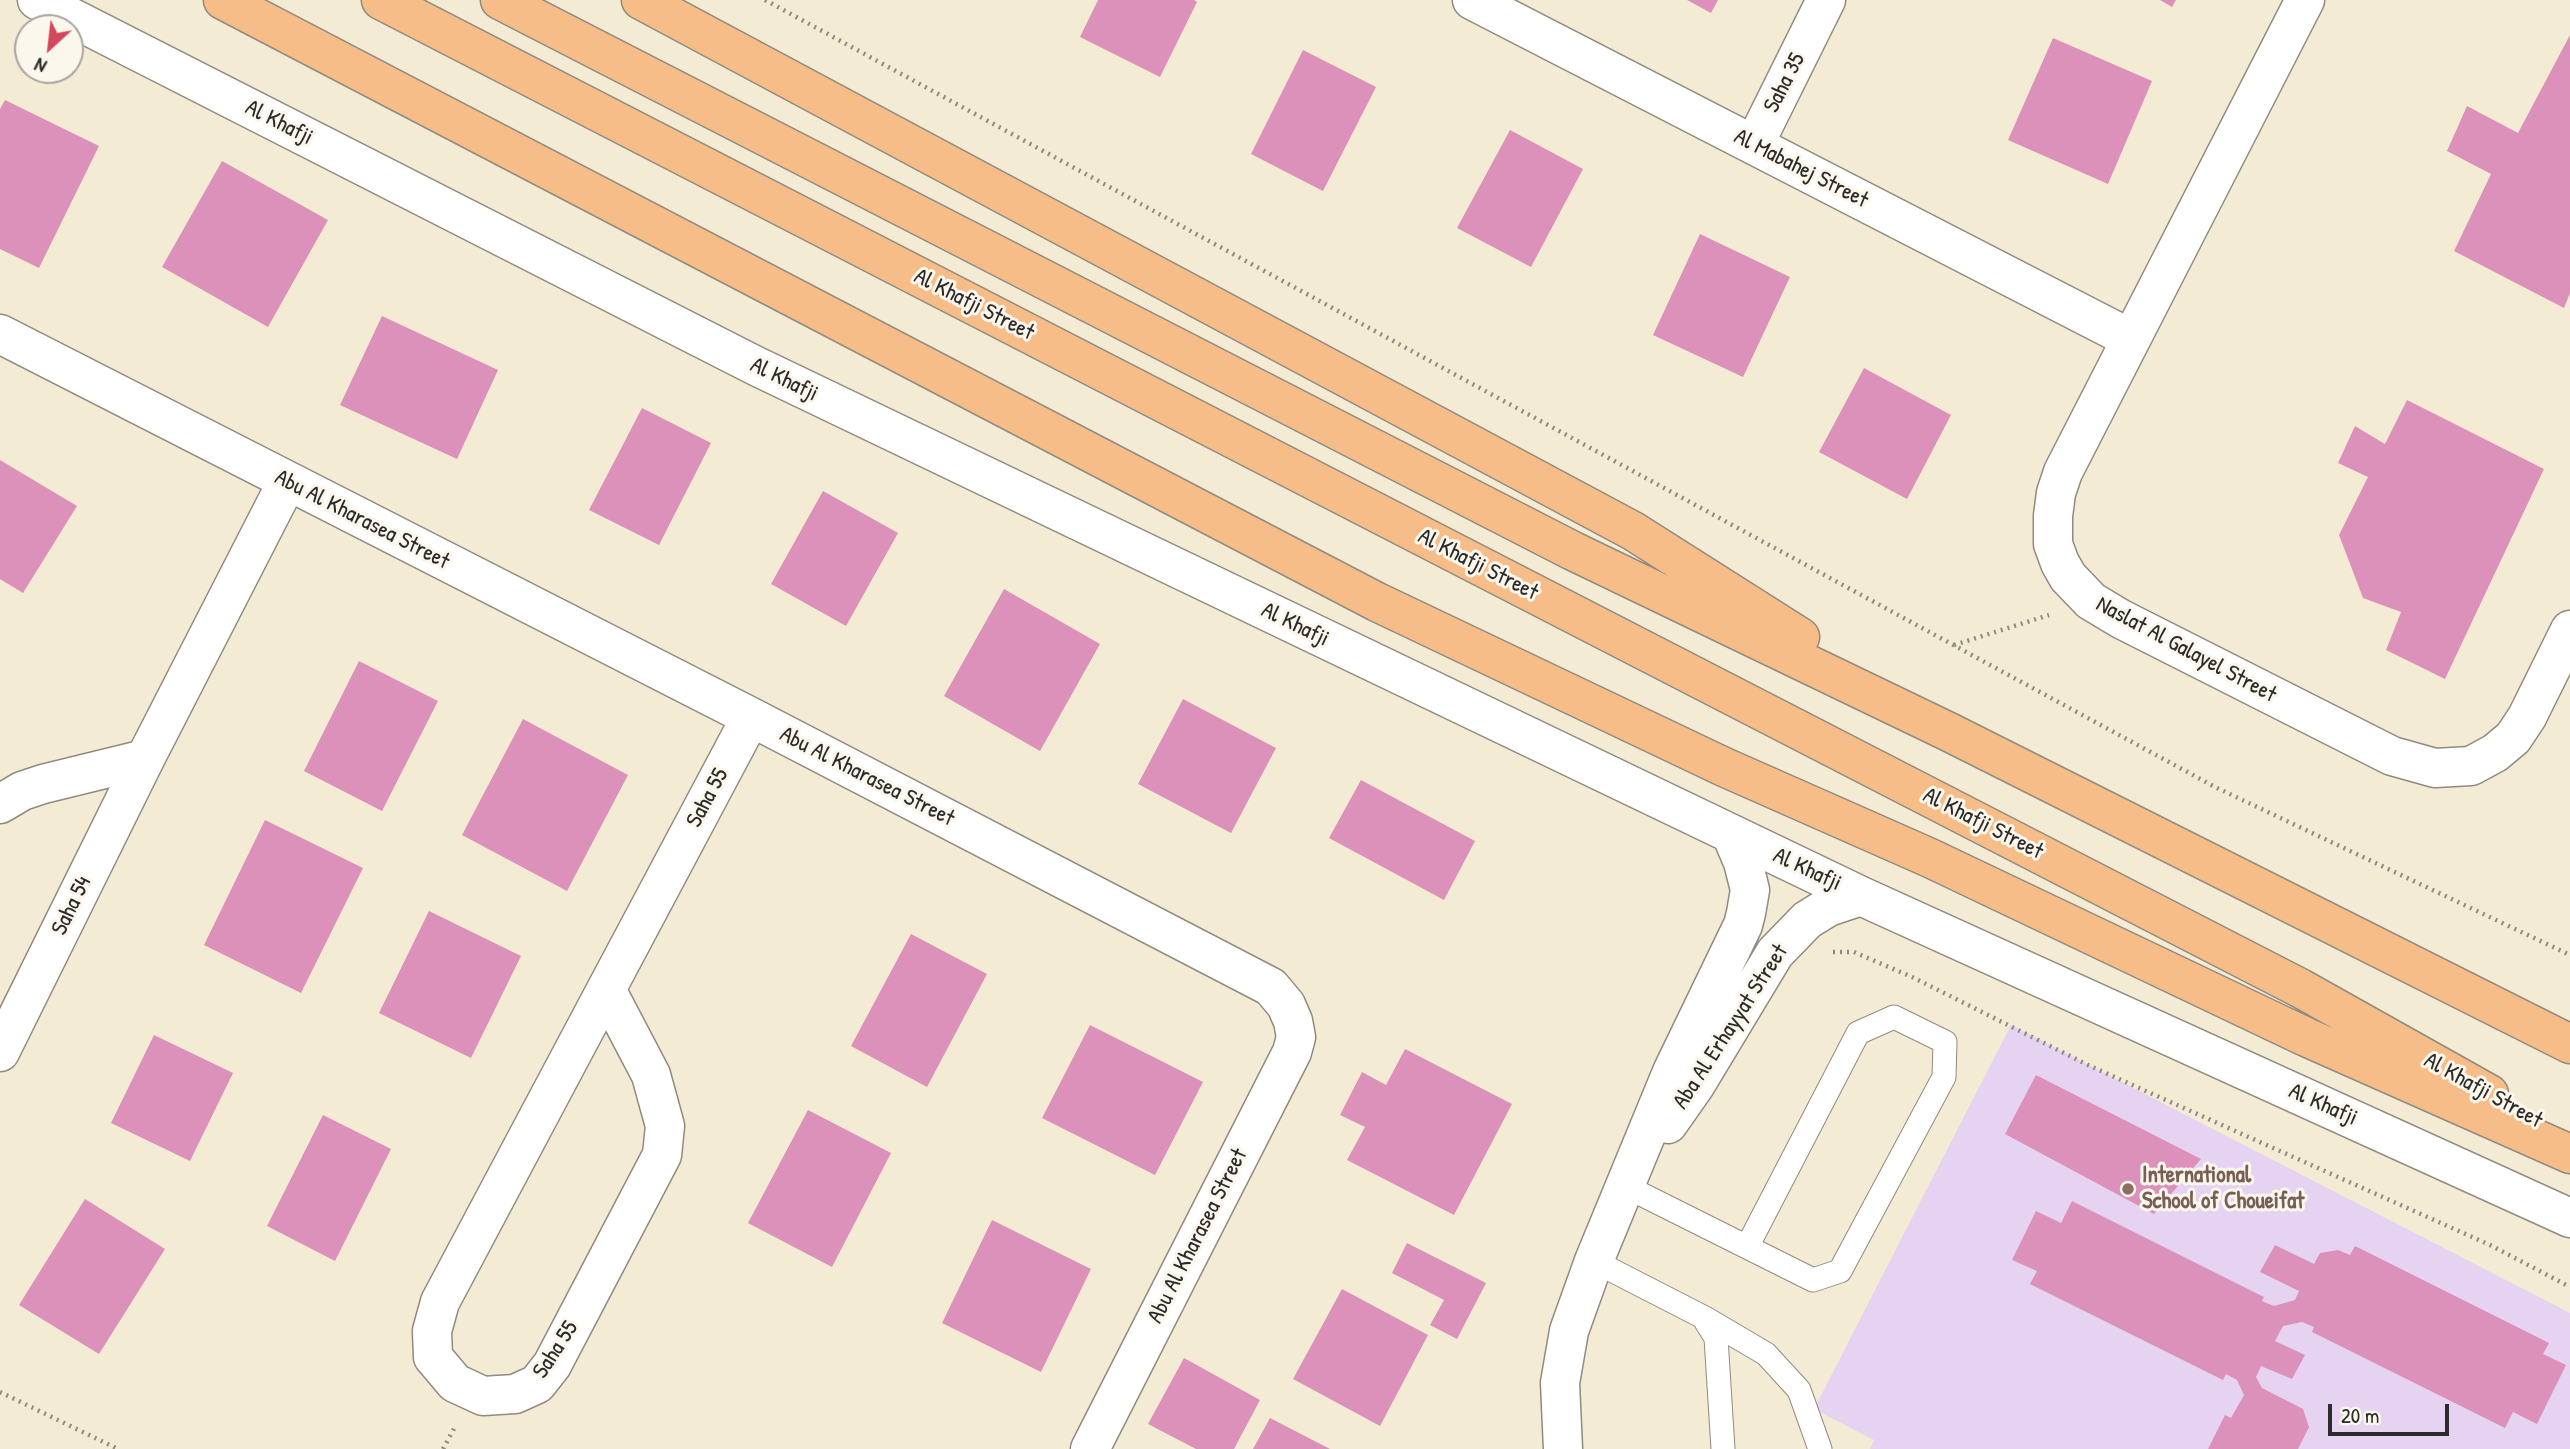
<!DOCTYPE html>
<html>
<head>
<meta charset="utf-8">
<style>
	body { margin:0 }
	#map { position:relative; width:2570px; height:1449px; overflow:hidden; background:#f4ebd4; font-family:"Patrick Hand",sans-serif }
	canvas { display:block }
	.north { position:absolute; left:14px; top:14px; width:70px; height:70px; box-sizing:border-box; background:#fbf7ec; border:2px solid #a8a59f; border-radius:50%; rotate:207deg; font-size:19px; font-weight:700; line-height:28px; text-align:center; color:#2b2b2b }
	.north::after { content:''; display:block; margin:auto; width:24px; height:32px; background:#d1495b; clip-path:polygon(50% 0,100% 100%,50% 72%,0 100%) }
	.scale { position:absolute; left:2328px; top:1404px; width:121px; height:32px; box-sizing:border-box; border:4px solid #2b2b2b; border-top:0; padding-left:9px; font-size:21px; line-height:24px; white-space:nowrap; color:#2b2b2b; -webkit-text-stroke:5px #fbf7ec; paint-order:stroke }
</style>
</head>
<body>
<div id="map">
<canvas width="2570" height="1449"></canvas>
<div class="north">N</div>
<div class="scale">20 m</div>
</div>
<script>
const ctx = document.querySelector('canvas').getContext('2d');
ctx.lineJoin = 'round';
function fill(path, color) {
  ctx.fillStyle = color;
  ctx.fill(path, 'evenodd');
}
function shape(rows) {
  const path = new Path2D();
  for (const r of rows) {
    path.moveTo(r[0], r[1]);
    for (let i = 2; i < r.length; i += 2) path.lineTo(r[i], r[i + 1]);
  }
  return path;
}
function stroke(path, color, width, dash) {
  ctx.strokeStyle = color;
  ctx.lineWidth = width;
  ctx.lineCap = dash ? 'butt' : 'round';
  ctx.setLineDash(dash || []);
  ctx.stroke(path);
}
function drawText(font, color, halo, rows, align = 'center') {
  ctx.font = font + ' "Patrick Hand",sans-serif';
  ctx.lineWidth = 6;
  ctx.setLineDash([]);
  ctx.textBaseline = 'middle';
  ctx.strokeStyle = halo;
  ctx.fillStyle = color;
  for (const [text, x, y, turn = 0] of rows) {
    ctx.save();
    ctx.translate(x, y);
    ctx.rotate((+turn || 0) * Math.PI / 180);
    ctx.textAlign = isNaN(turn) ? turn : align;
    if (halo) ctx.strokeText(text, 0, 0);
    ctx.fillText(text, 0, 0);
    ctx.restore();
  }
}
fill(shape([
	[2011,1025,2570,1313,2570,1449,1870,1449,1874,1440,1814,1409]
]), '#e5d3f1');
fill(shape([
	[1098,0,1194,0,1197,2,1160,77,1080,37],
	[1687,0,1718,0,1711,13],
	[2160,0,2176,0,2172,7],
	[2570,35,2570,293,2564,308,2454,251,2491,174,2447,151,2467,106,2518,133],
	[2053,38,2152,81,2108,184,2008,140],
	[1303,50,1376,87,1323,191,1251,154],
	[5,100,99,146,39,268,0,249,0,109],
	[1510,130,1583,169,1531,267,1457,228],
	[222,161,328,220,268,327,162,267],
	[1700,234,1790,277,1743,377,1653,335],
	[382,316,498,370,457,459,340,405],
	[1864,368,1951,415,1907,499,1819,452],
	[2407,400,2544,469,2445,679,2386,650,2401,612,2363,598,2339,535,2368,477,2338,463,2355,426,2385,444],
	[642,408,711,443,659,545,589,510],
	[0,460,77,506,23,593,0,579],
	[823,491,898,533,846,626,771,584],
	[1004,589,1100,644,1040,751,944,696],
	[359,661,438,701,382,811,304,771],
	[1183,699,1276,748,1231,833,1138,784],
	[523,719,628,775,567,891,462,835],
	[1361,780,1475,841,1444,900,1329,838],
	[265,820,363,868,301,993,204,945],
	[429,911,521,956,471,1058,379,1013],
	[911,934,987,974,927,1087,851,1046],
	[1090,1025,1203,1082,1155,1175,1042,1118],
	[154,1035,233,1073,190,1161,111,1123],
	[1405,1049,1512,1104,1454,1215,1347,1160,1365,1127,1340,1115,1362,1072,1386,1085],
	[2036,1075,2201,1159,2154,1214,2005,1134],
	[808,1110,891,1153,832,1267,748,1223],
	[323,1115,391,1149,335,1261,267,1226],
	[85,1199,165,1249,99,1354,19,1305],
	[2072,1201,2264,1297,2262,1301,2274,1306,2295,1300,2299,1291,2260,1272,2275,1245,2314,1264,2320,1253,2338,1250,2350,1255,2355,1246,2549,1343,2543,1354,2566,1365,2537,1424,2513,1412,2505,1428,2312,1332,2314,1327,2302,1322,2283,1326,2275,1341,2305,1355,2292,1379,2261,1366,2256,1377,2262,1388,2303,1409,2309,1427,2298,1449,2208,1449,2225,1415,2231,1418,2244,1395,2237,1380,2226,1374,2223,1380,2030,1284,2037,1271,2012,1260,2036,1211,2061,1223],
	[992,1220,1091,1269,1041,1372,942,1323],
	[1407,1243,1486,1283,1457,1339,1430,1325,1444,1300,1392,1273],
	[1342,1289,1428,1335,1380,1426,1293,1379],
	[1184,1358,1260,1400,1234,1449,1196,1449,1148,1424],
	[1270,1418,1330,1449,1253,1449]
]), '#dc91bb');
const lane = shape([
	[1625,1186,1813,1280,1840,1271,1944,1077,1945,1042,1894,1017,1858,1033,1747,1247],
	[1594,1261,1703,1317,1716,1338,1723,1449],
	[1705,1318,1766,1354,1799,1390,1820,1449]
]);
const street = shape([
	[37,0,756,366,1861,896,2570,1218],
	[1472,0,2131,339],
	[2305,0,2063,472,2056,493,2053,516,2053,544,2060,563,2068,577,2091,601,2121,619,2392,756,2435,768,2471,766,2495,753,2513,738,2527,717,2570,630],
	[1754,145,1826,0],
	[0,334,751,717,1271,987,1286,1005,1293,1021,1296,1037,1292,1052,1090,1449],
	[0,804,22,791,43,784,145,759],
	[607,991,651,1075,665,1126,662,1155,552,1365,537,1384,515,1394,483,1396,455,1383,433,1357,432,1331,440,1302,751,717],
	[0,1052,145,759,287,482],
	[1668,1124,1696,1084,1775,953,1807,920,1828,907,1861,896],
	[1563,1449,1560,1383,1569,1331,1594,1261,1672,1072,1743,925,1746,913,1750,890,1743,862,1731,834]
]);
const highway = shape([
	[223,0,1377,602,1724,767,1930,858,2306,1037,2570,1154],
	[381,0,2300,988,2489,1094],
	[500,0,1573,551,1949,732,2570,1044],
	[641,0,1633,531,1800,637]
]);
stroke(lane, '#908b80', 25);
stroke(street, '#908b80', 41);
stroke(highway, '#908b80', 41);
stroke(shape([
	[765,0,2215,787,2570,955],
	[1954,645,2049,615],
	[1833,952,1854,952,1912,977,2090,1066,2490,1245,2570,1287],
	[0,1392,118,1449],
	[443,1449,456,1425]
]), '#908b80', 4.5, [2, 5]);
stroke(lane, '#fff', 23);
stroke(street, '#fff', 38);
stroke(highway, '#f7bd88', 38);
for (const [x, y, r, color] of [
	[2128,1189,7,"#8d6e63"]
]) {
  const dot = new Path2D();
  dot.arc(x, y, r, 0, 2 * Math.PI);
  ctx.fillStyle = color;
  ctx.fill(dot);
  stroke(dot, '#fbf7ec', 2.5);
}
drawText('23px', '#2b2b2b', '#fbf7ec', [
	["Saha 35",1785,83,-63],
	["Al Khafji",279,123,27],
	["Al Mabahej Street",1801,169,27],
	["Al Khafji Street",974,305,27],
	["Al Khafji",784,380,26],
	["Abu Al Kharasea Street",362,520,27],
	["Al Khafji Street",1478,565,27],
	["Al Khafji",1295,625,26],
	["Naslat Al Galayel Street",2186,650,28],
	["Abu Al Kharasea Street",867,777,27],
	["Saha 55",708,798,-62],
	["Al Khafji Street",1983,824,27],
	["Al Khafji",1807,870,25],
	["Saha 54",72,906,-64],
	["Aba Al Erhayyat Street",1731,1027,-57],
	["Al Khafji Street",2483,1091,29],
	["Al Khafji",2323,1105,24],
	["Abu Al Kharasea Street",1198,1236,-63],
	["Saha 55",556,1350,-57]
]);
drawText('bold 23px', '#785e54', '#fbf7ec', [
	["International",2142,1176],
	["School of Choueifat",2142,1202]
], 'left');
</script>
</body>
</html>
